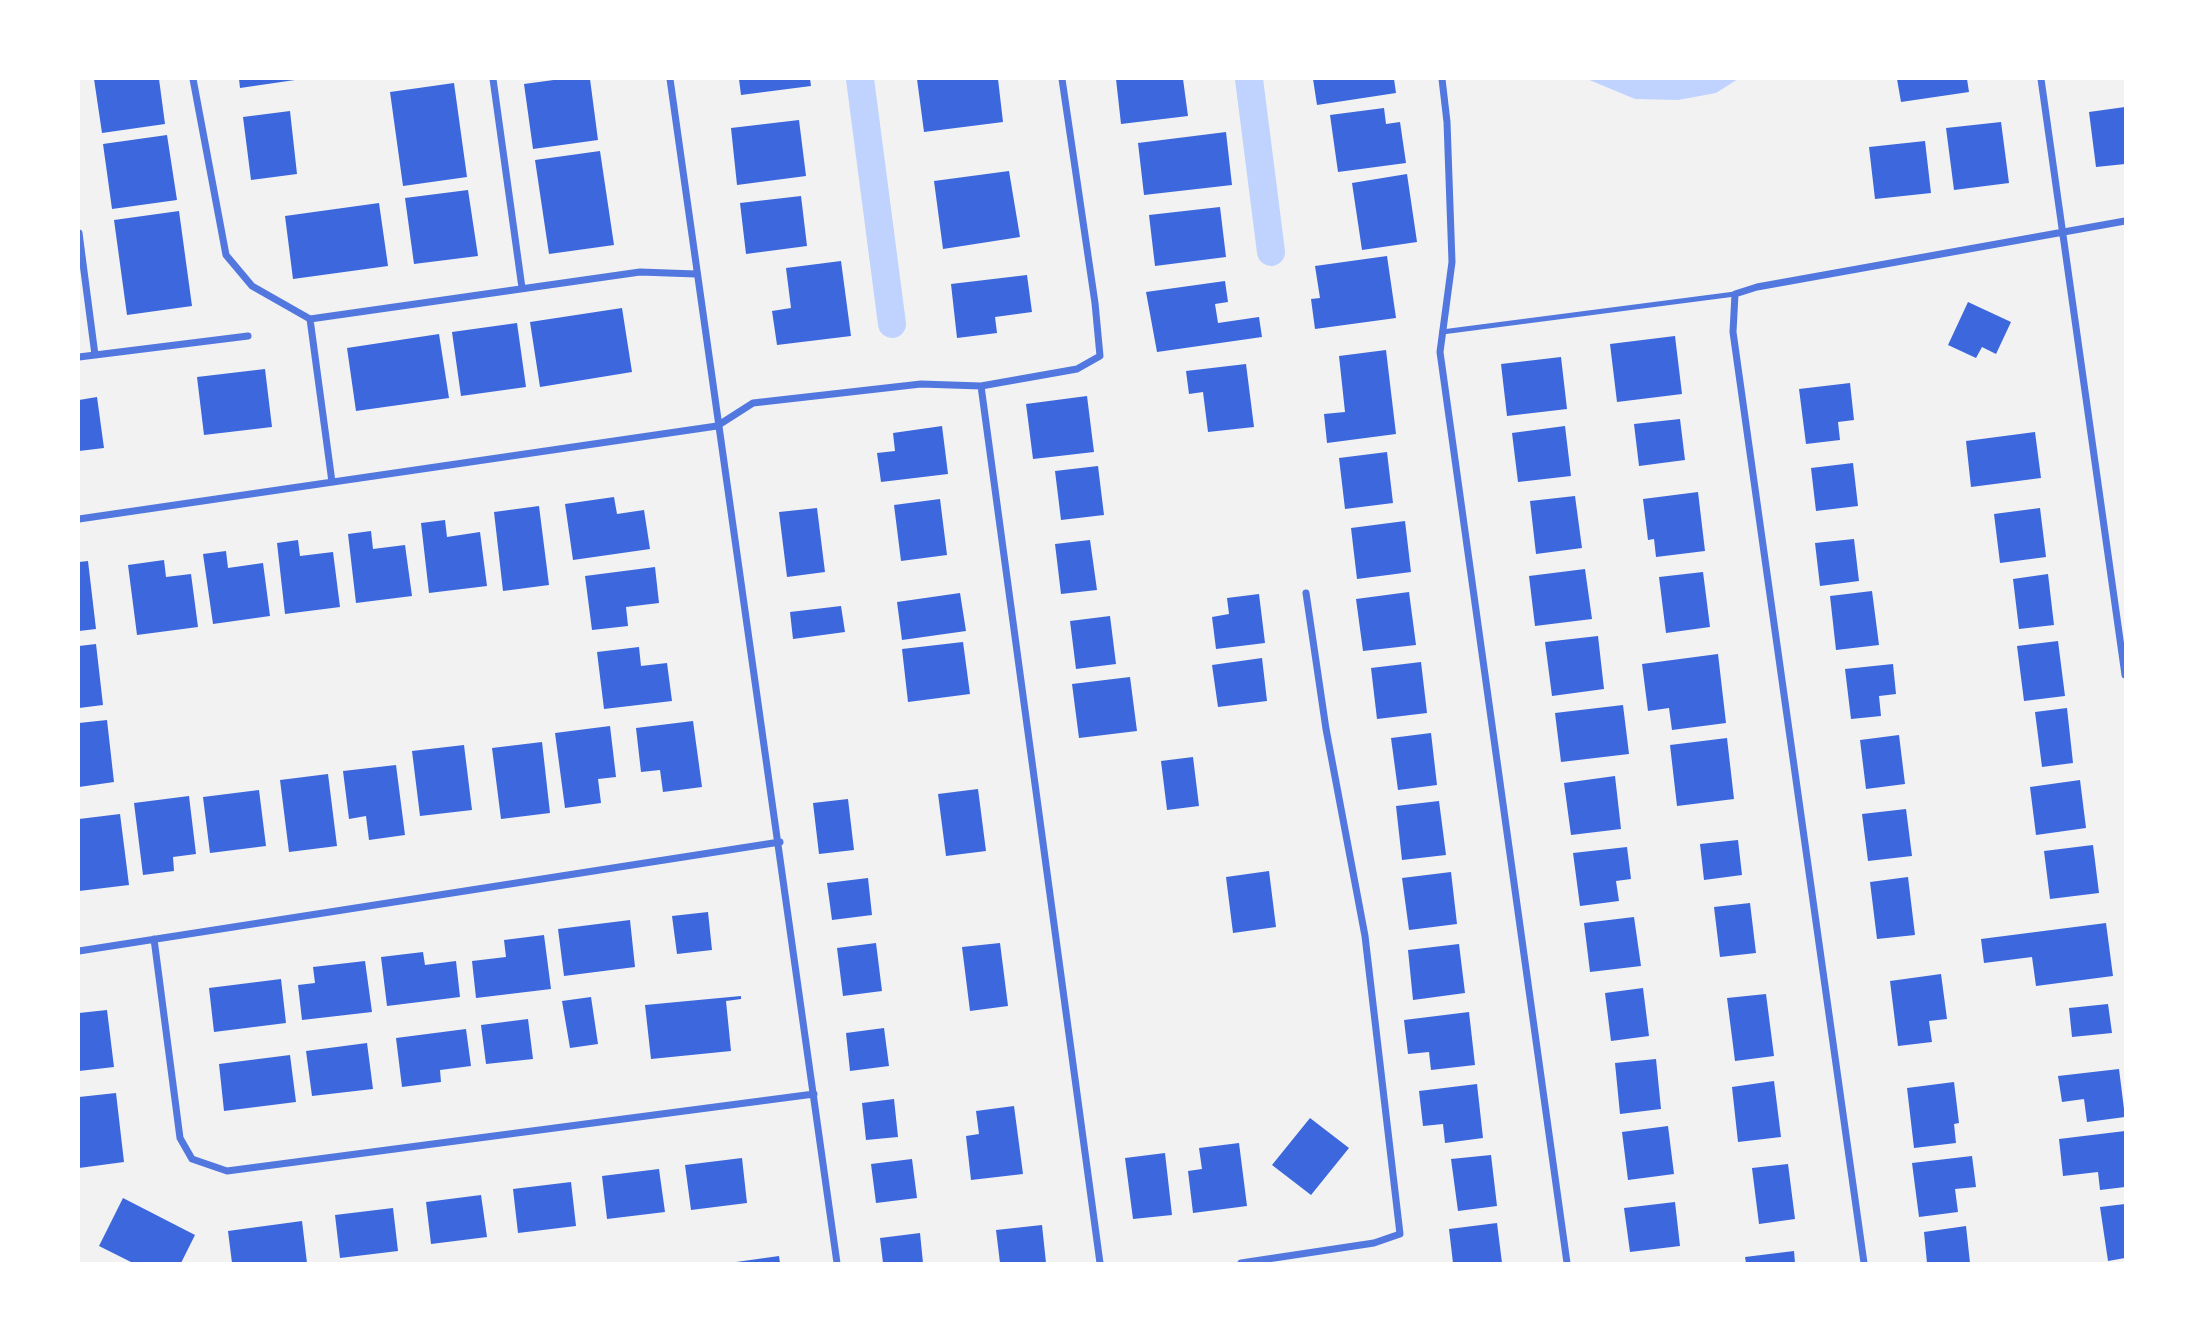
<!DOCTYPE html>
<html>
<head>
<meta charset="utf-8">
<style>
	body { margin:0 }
	#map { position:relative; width:2204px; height:1342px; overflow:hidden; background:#f2f2f2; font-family:Commissioner,sans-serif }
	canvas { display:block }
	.frame { position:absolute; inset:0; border:80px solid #fff; pointer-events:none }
</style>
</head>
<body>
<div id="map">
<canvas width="2204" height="1342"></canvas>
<div class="frame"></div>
</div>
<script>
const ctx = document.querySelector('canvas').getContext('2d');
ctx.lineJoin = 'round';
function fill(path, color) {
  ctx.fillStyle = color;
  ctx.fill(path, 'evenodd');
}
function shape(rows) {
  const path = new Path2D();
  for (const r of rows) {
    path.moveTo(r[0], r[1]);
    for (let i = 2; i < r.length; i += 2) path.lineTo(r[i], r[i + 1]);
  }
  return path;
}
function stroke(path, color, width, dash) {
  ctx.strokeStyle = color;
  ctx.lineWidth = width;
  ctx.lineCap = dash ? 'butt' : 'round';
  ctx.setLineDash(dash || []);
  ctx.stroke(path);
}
fill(shape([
	[1587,79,1738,79,1716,93,1678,100,1635,99]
]), '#bfd3fe');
stroke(shape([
	[860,79,892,324],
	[1249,79,1271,252]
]), '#bfd3fe', 28);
fill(shape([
	[94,79,159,79,165,124,102,133],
	[239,79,295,79,295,80,240,88],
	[561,79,590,79,598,140,533,149,524,84],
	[739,79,810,79,811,86,741,95],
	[917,79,998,79,1003,122,924,132],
	[1116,79,1183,79,1188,116,1121,124],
	[1313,79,1394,79,1396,93,1317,105],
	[1897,79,1967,79,1969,92,1901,102],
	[454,83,467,177,403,186,390,92],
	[2125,107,2125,164,2096,167,2089,112],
	[1384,108,1386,124,1400,122,1406,163,1338,172,1330,115],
	[290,111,297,174,251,180,243,117],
	[799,120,806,176,737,185,731,128],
	[2001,122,2009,183,1954,190,1946,128],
	[1226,132,1232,185,1144,195,1138,143],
	[167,135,177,200,112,209,103,144],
	[1925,141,1931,193,1875,199,1869,147],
	[600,151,614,245,549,254,535,160],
	[1009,171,1020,237,943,249,934,181],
	[1407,174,1417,242,1362,250,1352,183],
	[468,190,478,256,414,264,405,198],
	[801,196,807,246,746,254,740,203],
	[379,203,388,266,293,279,285,216],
	[1220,207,1226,257,1155,266,1149,215],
	[179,211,192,306,127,315,114,220],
	[1387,256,1396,318,1315,329,1311,299,1320,298,1315,266],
	[841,261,851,336,777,345,772,311,791,308,786,268],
	[1027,275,1032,312,995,317,997,333,957,338,951,284],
	[1225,281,1228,302,1215,304,1218,323,1259,317,1262,337,1157,352,1146,292],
	[1968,302,2011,322,1996,354,1982,347,1976,358,1948,345],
	[622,308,632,372,540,387,530,322],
	[517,323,526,387,461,396,452,332],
	[439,334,449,398,356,411,347,348],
	[1675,336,1682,394,1617,402,1610,344],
	[1386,350,1396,434,1327,443,1324,414,1345,412,1339,356],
	[1561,357,1567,409,1507,416,1501,364],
	[1246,364,1254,427,1208,432,1203,392,1189,394,1186,371],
	[265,369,272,427,204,435,197,377],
	[1850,383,1854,420,1838,422,1840,440,1806,444,1799,389],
	[1087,396,1094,452,1033,459,1026,404],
	[97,397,104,448,79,451,79,400],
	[1680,419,1685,460,1639,466,1634,424],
	[942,426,948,474,881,482,877,453,895,451,893,433],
	[1565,426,1571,476,1518,482,1512,433],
	[2035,432,2041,478,1971,487,1966,441],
	[1387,452,1393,503,1345,509,1339,458],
	[1853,463,1858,506,1816,511,1811,468],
	[1098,466,1104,515,1061,520,1055,471],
	[1698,492,1705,551,1656,557,1654,539,1648,540,1643,499],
	[1575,496,1582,548,1536,554,1530,501],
	[614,497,617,514,644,510,650,549,573,560,565,504],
	[940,499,947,555,901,561,894,505],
	[539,506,549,585,503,591,494,512],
	[817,508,825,572,787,577,779,512],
	[2040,508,2046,557,2000,563,1994,514],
	[445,520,447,537,480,532,487,586,429,593,421,523],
	[1405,521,1411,572,1357,579,1351,528],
	[371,531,373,549,405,545,412,596,356,603,348,534],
	[1854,539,1859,581,1820,586,1815,543],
	[298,540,300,556,333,552,340,607,285,614,277,543],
	[1090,540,1097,590,1061,594,1055,544],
	[226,551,228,568,263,563,270,616,213,624,203,554],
	[164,560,166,577,191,574,198,627,137,635,128,565],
	[88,561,96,629,79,631,79,562],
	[655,567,659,603,626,607,628,626,592,630,585,576],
	[1585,569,1592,619,1535,626,1529,576],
	[1703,572,1710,627,1666,633,1659,577],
	[2048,574,2054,625,2019,629,2013,579],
	[1872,591,1879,645,1836,650,1830,596],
	[1409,592,1416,645,1363,651,1356,599],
	[960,593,966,631,902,640,897,602],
	[1259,594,1265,643,1216,649,1212,617,1229,614,1227,598],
	[841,606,845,632,793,639,790,612],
	[1110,616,1116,664,1076,669,1070,621],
	[1598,636,1604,689,1552,696,1545,642],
	[2058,641,2065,696,2024,701,2017,646],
	[963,642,970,694,908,702,902,649],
	[96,644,103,705,79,708,79,646],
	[639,647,641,666,667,663,672,701,604,709,597,652],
	[1718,654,1726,723,1672,730,1669,708,1648,711,1642,664],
	[1262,658,1267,701,1218,707,1212,665],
	[1421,662,1427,713,1377,719,1371,668],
	[1893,664,1896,694,1879,696,1881,716,1851,719,1845,669],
	[1130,677,1137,731,1079,738,1072,684],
	[1623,705,1629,754,1561,762,1555,713],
	[2067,708,2073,763,2042,767,2035,712],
	[107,720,114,782,79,787,79,723],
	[693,721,702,787,663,792,660,770,641,772,636,728],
	[610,726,616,777,598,779,601,803,565,808,555,733],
	[1431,733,1437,785,1398,790,1391,738],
	[1899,735,1905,784,1866,789,1860,740],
	[1727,738,1734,799,1677,806,1670,745],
	[542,742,550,813,501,819,492,748],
	[464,745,472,810,420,816,412,751],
	[1193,757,1199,806,1167,810,1161,761],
	[396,765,405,835,369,840,366,816,349,819,343,771],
	[328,774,337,846,289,852,280,780],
	[1615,776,1621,829,1571,835,1564,783],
	[2080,780,2086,828,2036,835,2030,787],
	[978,789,986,851,946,856,938,794],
	[259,790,266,846,210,853,203,797],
	[189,796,196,854,173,857,174,871,143,875,134,803],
	[848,799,854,850,819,854,813,803],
	[1439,801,1446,855,1402,860,1396,806],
	[1906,809,1912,856,1868,861,1862,814],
	[120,814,129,885,79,891,79,819],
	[1738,840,1742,875,1704,880,1700,844],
	[2093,845,2099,893,2050,899,2044,851],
	[1627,847,1631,879,1616,881,1619,901,1580,906,1573,853],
	[1269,871,1276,927,1233,933,1226,877],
	[1451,872,1457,924,1409,930,1402,878],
	[1908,877,1915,935,1877,939,1870,882],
	[868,878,872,915,832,920,827,883],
	[1750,903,1756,953,1720,957,1714,907],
	[708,912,712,950,677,954,672,916],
	[1634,917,1641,966,1590,972,1584,923],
	[630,920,635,967,564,976,558,929],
	[2106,923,2113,976,2036,986,2032,957,1984,963,1981,939],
	[544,935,551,989,476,998,472,961,506,957,504,940],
	[876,943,882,991,843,996,837,948],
	[1000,943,1008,1006,970,1011,962,947],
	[1459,944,1465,993,1413,1000,1408,950],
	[423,952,425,965,456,961,460,997,387,1006,381,957],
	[365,961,372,1012,302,1020,298,985,315,983,313,967],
	[1941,974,1947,1019,1929,1021,1932,1042,1898,1046,1890,981],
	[281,979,286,1023,214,1032,209,988],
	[1643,988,1649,1036,1611,1041,1605,993],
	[1766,994,1774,1056,1735,1061,1727,998],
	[741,996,741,999,726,1001,731,1051,651,1059,645,1005],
	[591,997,598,1044,570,1048,562,1001],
	[2108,1004,2112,1033,2072,1037,2069,1008],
	[107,1010,114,1067,79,1071,79,1013],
	[1469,1012,1475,1065,1431,1070,1429,1052,1408,1054,1404,1020],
	[528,1019,533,1059,486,1064,481,1025],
	[884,1028,889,1066,850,1071,846,1033],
	[466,1029,471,1066,440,1070,441,1082,402,1087,396,1038],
	[367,1043,373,1089,312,1096,306,1051],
	[290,1055,296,1102,224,1111,219,1064],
	[1656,1059,1661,1109,1620,1114,1615,1063],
	[2119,1069,2125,1117,2087,1122,2084,1099,2062,1102,2058,1076],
	[1774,1081,1781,1137,1738,1142,1732,1087],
	[1954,1082,1959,1123,1954,1124,1956,1143,1914,1148,1907,1088],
	[1477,1084,1483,1138,1445,1143,1443,1124,1423,1126,1419,1091],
	[116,1093,124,1162,79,1168,79,1097],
	[894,1099,898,1137,866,1140,862,1103],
	[1014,1106,1023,1174,971,1180,966,1136,979,1134,976,1111],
	[1310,1118,1349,1148,1311,1195,1272,1165],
	[1668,1126,1674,1174,1628,1180,1622,1132],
	[2125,1131,2125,1187,2100,1190,2098,1172,2063,1176,2059,1139],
	[1239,1143,1247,1206,1193,1213,1188,1171,1202,1169,1199,1148],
	[1165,1153,1172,1215,1133,1219,1125,1158],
	[1491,1155,1497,1206,1458,1211,1451,1159],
	[1972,1156,1976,1187,1955,1189,1958,1212,1919,1217,1912,1163],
	[742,1158,747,1203,691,1210,685,1165],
	[912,1159,917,1198,876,1203,871,1164],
	[1788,1164,1795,1219,1759,1224,1752,1168],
	[659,1169,665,1212,607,1219,602,1176],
	[571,1182,576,1226,518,1233,513,1189],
	[481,1195,487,1237,431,1244,426,1202],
	[123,1198,195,1235,181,1263,133,1263,99,1246],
	[1675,1202,1680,1246,1630,1252,1624,1208],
	[2125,1204,2125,1258,2108,1261,2100,1207],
	[393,1208,398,1251,340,1258,335,1215],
	[302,1221,307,1263,232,1263,228,1231],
	[1497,1223,1502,1263,1453,1263,1449,1229],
	[1042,1225,1046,1263,1000,1263,996,1230],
	[1966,1226,1970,1263,1927,1263,1924,1232],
	[920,1233,923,1263,883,1263,880,1238],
	[1794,1251,1795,1263,1746,1263,1745,1257],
	[779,1256,780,1263,736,1263,736,1262]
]), '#3d67dc');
stroke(shape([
	[1442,332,1735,294]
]), '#5277de', 5);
stroke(shape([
	[193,79,226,255,252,286,310,319,640,272,696,274],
	[493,79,522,288],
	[670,79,837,1263],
	[1442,79,1447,122,1452,262,1440,352,1567,1263],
	[2041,79,2125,675],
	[79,233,95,355],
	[310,319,332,482],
	[79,357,248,336],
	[981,386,1100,1263],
	[79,519,717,426,753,403,921,384,981,386,1077,369,1100,356,1095,303,1062,79],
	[154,939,180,1138,192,1159,227,1171,814,1094],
	[79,951,780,842],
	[1241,1263,1374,1243,1400,1234,1365,936,1326,729,1306,593],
	[1864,1263,1733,332,1735,294,1757,287,2125,221]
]), '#5277de', 7);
</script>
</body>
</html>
